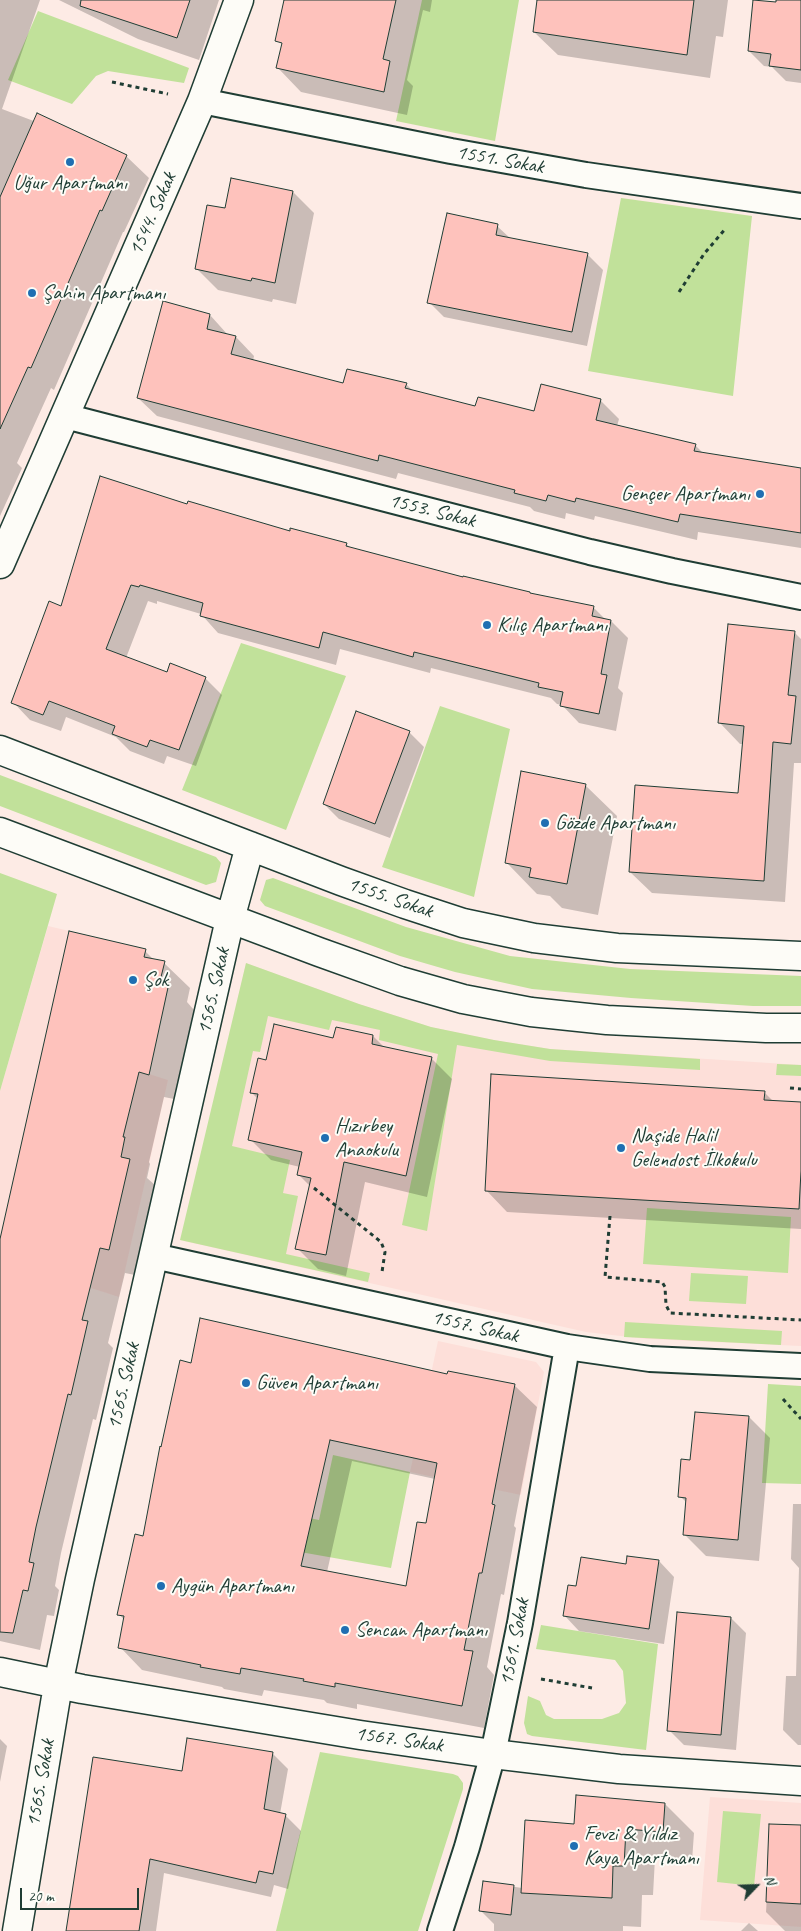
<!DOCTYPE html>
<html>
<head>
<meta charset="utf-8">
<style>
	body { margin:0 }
	#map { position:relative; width:801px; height:1931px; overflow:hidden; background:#fdebe5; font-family:Caveat,sans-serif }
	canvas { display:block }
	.north { position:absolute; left:731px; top:1861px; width:50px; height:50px; -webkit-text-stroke:4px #fdfcf7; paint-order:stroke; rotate:66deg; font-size:14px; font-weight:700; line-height:20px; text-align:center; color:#1f3d34 }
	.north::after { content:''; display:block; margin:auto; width:18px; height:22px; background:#1f3d34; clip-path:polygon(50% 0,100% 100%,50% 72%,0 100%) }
	.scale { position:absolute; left:20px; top:1888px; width:119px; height:22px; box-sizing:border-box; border:2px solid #1f3d34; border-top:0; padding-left:6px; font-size:15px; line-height:18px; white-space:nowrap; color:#1f3d34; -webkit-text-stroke:4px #fdfcf7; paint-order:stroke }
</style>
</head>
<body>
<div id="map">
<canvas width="801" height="1931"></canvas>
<div class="north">N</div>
<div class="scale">20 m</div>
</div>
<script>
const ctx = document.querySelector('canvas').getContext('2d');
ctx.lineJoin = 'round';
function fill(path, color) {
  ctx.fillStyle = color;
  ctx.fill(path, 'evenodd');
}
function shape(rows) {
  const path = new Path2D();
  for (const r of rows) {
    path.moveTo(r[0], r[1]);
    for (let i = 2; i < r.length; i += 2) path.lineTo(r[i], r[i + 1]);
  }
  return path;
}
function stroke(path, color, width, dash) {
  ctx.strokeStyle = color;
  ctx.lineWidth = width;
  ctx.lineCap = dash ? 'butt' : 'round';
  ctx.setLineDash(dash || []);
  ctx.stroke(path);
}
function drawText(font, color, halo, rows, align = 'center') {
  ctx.font = font + ' Caveat,sans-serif';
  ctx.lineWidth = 4;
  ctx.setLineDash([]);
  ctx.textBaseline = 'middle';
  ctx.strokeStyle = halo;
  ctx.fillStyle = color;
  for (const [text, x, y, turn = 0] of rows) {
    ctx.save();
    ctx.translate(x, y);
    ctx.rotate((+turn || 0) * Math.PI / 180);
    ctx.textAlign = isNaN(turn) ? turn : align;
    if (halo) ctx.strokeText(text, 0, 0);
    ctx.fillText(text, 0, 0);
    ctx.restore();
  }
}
fill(shape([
	[48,926,146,949,144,957,165,961,161,981,169,983,149,1074,168,1080,119,1297,0,1259,0,1091],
	[246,963,359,1004,431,1027,494,1040,550,1049,801,1065,801,1346,647,1339,586,1332,184,1241],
	[438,1341,536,1362,544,1372,521,1495,410,1472],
	[710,1797,801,1803,801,1927,700,1920]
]), '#fddfd9');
fill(shape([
	[422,0,519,0,495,141,396,121],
	[38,11,189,68,184,83,108,71,96,76,72,104,8,80],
	[621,198,752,216,733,396,588,371],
	[241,643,346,676,286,830,182,790],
	[440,706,510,729,474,897,382,867],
	[0,775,216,857,221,863,216,882,206,885,0,806],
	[0,873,57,894,0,1091],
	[273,878,406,927,510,956,630,969,801,976,801,1006,753,1006,631,998,532,989,455,972,400,956,265,906,260,900,266,880],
	[246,963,359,1004,431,1027,494,1040,550,1049,700,1059,700,1070,550,1061,457,1045,427,1231,402,1225,438,1054,379,1040,380,1030,332,1020,329,1030,268,1016,260,1052,253,1051,232,1146,290,1160,283,1193,298,1196,286,1254,370,1273,368,1282,180,1240],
	[777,1064,801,1065,801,1076,776,1075],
	[647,1208,791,1217,788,1273,643,1264],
	[691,1273,748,1276,746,1304,689,1301],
	[625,1322,782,1331,781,1345,624,1337],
	[768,1384,801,1386,801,1484,762,1483],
	[333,1455,410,1472,391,1568,215,1537,223,1500,319,1520],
	[541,1625,658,1644,646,1750,532,1736,527,1734,524,1723,528,1696,540,1701,546,1715,554,1719,602,1719,619,1713,626,1703,623,1671,615,1660,536,1649],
	[320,1752,453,1774,458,1776,463,1783,463,1789,418,1931,276,1931],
	[723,1811,761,1814,754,1886,717,1882]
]), '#c1e19a');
fill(shape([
	[0,0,40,0,2,109,126,156,149,178,124,232,123,232,54,390,51,388,17,463,22,468,0,516],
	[59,0,219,0,199,60,138,39],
	[298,0,432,0,430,12,423,10,407,80,413,86,407,115,301,92,278,68],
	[539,0,728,0,723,37,716,36,710,78,558,55,534,32],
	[801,6,801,83,786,81,772,67,764,66,749,51],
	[293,192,314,213,296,304,273,299,272,302,218,290,196,268,226,210],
	[497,226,511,239,587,254,603,270,587,346,444,317,429,302],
	[210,315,228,335,236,337,254,356,253,361,344,385,406,384,414,392,476,408,535,412,600,400,619,419,617,426,695,445,704,454,801,469,801,548,698,532,697,540,595,516,594,520,566,513,565,519,534,511,530,507,398,473,396,479,157,416,138,398],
	[188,505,290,532,346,544,351,548,532,595,593,607,606,620,611,621,628,638,618,688,623,693,616,731,579,723,562,705,557,704,551,698,431,668,430,673,340,649,336,665,218,633,201,614,157,601,157,604,148,601,126,658,168,673,205,678,222,695,196,766,167,756,164,764,130,751,116,737,66,717,61,731,30,720,13,702,61,607],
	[795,633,801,639,801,763,794,763,785,902,652,893,630,872,739,794,744,744,740,744,719,722],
	[409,732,424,747,390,838,339,819,324,804],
	[585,785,617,816,598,915,562,908,550,896,537,894,506,862],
	[145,951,155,961,164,963,190,988,187,1002,194,1010,174,1099,164,1097,149,1162,150,1164,147,1178,155,1185,135,1275,125,1273,108,1343,113,1348,96,1420,93,1419,61,1553,55,1586,59,1590,54,1616,47,1615,40,1650,0,1641,0,1245],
	[337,1028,373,1036,385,1048,431,1058,452,1079,427,1197,365,1182,346,1276,318,1269,297,1248,311,1187,299,1175,300,1167,271,1160,250,1139,258,1099,251,1092,267,1062,334,1039],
	[764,1092,774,1102,801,1103,801,1229,507,1212,486,1190],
	[192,1364,448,1375,514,1385,537,1407,514,1526,516,1528,504,1595,501,1594,487,1667,494,1675,484,1728,357,1704,357,1709,327,1703,324,1700,264,1690,262,1696,224,1689,222,1687,142,1670,120,1647,125,1621,119,1614,144,1537,162,1448],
	[352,1461,435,1479,427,1525,407,1587,327,1572],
	[749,1417,770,1438,759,1561,706,1556,685,1535,687,1503,680,1496,692,1462],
	[793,1504,801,1504,801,1745,798,1745,783,1730,786,1676,796,1676,799,1568,791,1559],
	[659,1561,674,1577,664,1644,579,1631,564,1615,577,1588,627,1566],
	[731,1618,746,1633,736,1750,684,1745,669,1730],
	[0,1739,7,1746,0,1782],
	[272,1753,288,1769,280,1814,286,1816,301,1831,288,1889,274,1885,271,1897,164,1873,156,1931,68,1931,183,1773],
	[665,1804,694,1833,692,1861,655,1858,653,1895,642,1895,641,1927,623,1926,623,1931,494,1931,494,1924,480,1910,484,1882,522,1888,575,1825],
	[662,1829,664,1829,663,1839,661,1838],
	[771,1825,801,1827,801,1931,785,1931,766,1912],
	[749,1923,758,1931,741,1931]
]), '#0003');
const building = shape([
	[81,0,190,0,177,38,80,6,81,0],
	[284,0,396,0,383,59,390,61,384,92,276,68,282,43,275,41,284,0],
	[537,0,694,0,687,55,533,32,537,0],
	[753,0,776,2,776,0,801,0,801,70,769,66,771,54,748,51,753,0],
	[37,113,127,155,102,211,100,210,31,368,28,367,0,429,0,197,37,113],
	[231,178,293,191,275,283,252,278,251,281,195,269,207,205,225,208,231,178],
	[447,213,498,224,496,235,588,253,572,332,427,303,447,213],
	[163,301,210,314,207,329,236,336,231,354,343,383,347,369,407,383,405,388,475,406,478,397,534,411,541,384,601,399,596,420,696,444,694,451,801,468,801,533,680,514,678,522,576,498,575,502,548,495,546,501,514,493,515,490,379,455,378,461,137,398,163,301],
	[100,476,187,504,188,501,290,531,290,528,347,543,346,546,463,577,463,576,530,592,530,593,594,606,592,616,611,620,601,674,607,675,599,714,560,706,563,692,538,687,539,683,414,652,413,657,323,632,319,648,200,616,203,603,140,585,139,587,131,585,106,649,167,672,170,663,206,677,179,750,150,740,147,747,112,734,115,726,49,701,43,715,11,703,49,601,61,606,100,476],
	[728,624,795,631,788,695,796,696,791,744,773,742,764,881,629,872,635,785,738,793,744,726,718,723,728,624],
	[356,711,410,731,375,824,323,804,356,711],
	[521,771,586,784,567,884,529,877,531,868,505,863,521,771],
	[69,931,146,949,144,957,165,961,160,981,169,983,149,1075,139,1072,123,1137,125,1137,121,1157,130,1159,109,1250,100,1248,82,1320,88,1321,71,1395,68,1394,36,1527,29,1562,34,1563,28,1591,23,1590,13,1633,0,1632,0,1239,69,931],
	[274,1024,333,1038,336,1027,373,1035,372,1044,432,1057,406,1176,344,1162,326,1255,295,1249,311,1178,297,1175,302,1152,248,1140,258,1094,250,1093,258,1058,266,1060,274,1024],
	[491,1074,765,1091,764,1100,801,1102,801,1171,799,1209,485,1191,491,1074],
	[200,1318,447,1374,448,1371,515,1384,492,1504,495,1505,482,1573,479,1573,464,1650,473,1651,462,1706,335,1683,335,1687,303,1681,304,1679,241,1668,240,1674,200,1667,201,1665,118,1648,124,1616,117,1615,135,1534,143,1536,160,1446,161,1447,180,1360,191,1363,200,1318],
	[330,1440,437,1463,426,1523,417,1522,406,1586,301,1566,330,1440],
	[695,1412,749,1416,738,1540,683,1535,686,1498,678,1497,681,1459,690,1460,695,1412],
	[627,1556,659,1560,649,1629,563,1616,568,1585,576,1586,581,1557,626,1564,627,1556],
	[677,1612,731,1617,721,1735,667,1731,677,1612],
	[187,1738,273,1752,264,1809,286,1814,273,1874,259,1871,256,1883,150,1859,139,1931,66,1931,93,1757,182,1771,187,1738],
	[576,1795,665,1803,663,1832,626,1829,624,1866,613,1866,612,1898,521,1893,525,1820,574,1824,576,1795],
	[769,1824,801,1825,801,1904,766,1902,769,1824],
	[483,1881,514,1885,511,1915,479,1911,483,1881]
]);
fill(building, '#fec2bc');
stroke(building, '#1f3d34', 1);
const lane = shape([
	[202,101,451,151,586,175,801,206],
	[65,416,590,552,672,571,801,597],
	[154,1256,567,1347,650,1359,801,1366],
	[440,1931,467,1847,493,1754,520,1623,567,1347]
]);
const street = shape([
	[0,564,202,101,239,0],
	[0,750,341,881,405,904,463,923,534,938,617,948,801,956],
	[0,832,319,952,400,981,463,999,531,1012,607,1020,766,1028,801,1028],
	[0,1672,82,1689,360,1735,493,1754,619,1769,801,1781],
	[17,1931,58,1685,80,1579,230,919,250,846]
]);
stroke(lane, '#1f3d34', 28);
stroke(street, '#1f3d34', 31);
stroke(shape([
	[112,82,168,94],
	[679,292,704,254,726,228],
	[790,1088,801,1089],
	[314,1188,381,1242,385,1252,382,1272],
	[610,1216,605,1277,662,1282,665,1287,666,1305,670,1313,801,1320],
	[783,1399,801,1419],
	[541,1679,592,1688]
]), '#1f3d34', 3, [4, 4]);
stroke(lane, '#fdfcf7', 24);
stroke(street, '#fdfcf7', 28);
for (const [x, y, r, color] of [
	[70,162,5,"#1f6fb2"],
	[32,293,5,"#1f6fb2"],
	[760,494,5,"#1f6fb2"],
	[487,625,5,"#1f6fb2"],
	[545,823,5,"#1f6fb2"],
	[133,980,5,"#1f6fb2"],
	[325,1138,5,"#1f6fb2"],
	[621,1148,5,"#1f6fb2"],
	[246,1383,5,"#1f6fb2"],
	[161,1586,5,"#1f6fb2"],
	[345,1630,5,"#1f6fb2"],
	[574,1846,5,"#1f6fb2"]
]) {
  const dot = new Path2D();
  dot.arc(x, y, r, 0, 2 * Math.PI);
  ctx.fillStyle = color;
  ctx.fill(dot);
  stroke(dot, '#fdfcf7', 2);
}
drawText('21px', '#1f3d34', '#fdfcf7', [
	["1551. Sokak",500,160,10],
	["1544. Sokak",153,214,-66],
	["1553. Sokak",432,511,14],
	["1555. Sokak",390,898,19],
	["1565. Sokak",214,991,-77],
	["1557. Sokak",475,1327,13],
	["1565. Sokak",124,1386,-77],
	["1561. Sokak",515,1642,-79],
	["1567. Sokak",399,1740,8],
	["1565. Sokak",41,1783,-80]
]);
drawText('21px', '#1f3d34', '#fdfcf7', [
	["Uğur Apartmanı",70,183,"center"],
	["Şahin Apartmanı",42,293],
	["Gençer Apartmanı",750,494,"right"],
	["Kılıç Apartmanı",497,625],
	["Gözde Apartmanı",555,823],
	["Şok",143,980],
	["Hızırbey",335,1126],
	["Anaokulu",335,1150],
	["Naşide Halil",631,1136],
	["Gelendost İlkokulu",631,1160],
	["Güven Apartmanı",256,1383],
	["Aygün Apartmanı",171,1586],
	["Sencan Apartmanı",355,1630],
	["Fevzi & Yıldız",584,1834],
	["Kaya Apartmanı",584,1858]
], 'left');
</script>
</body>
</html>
